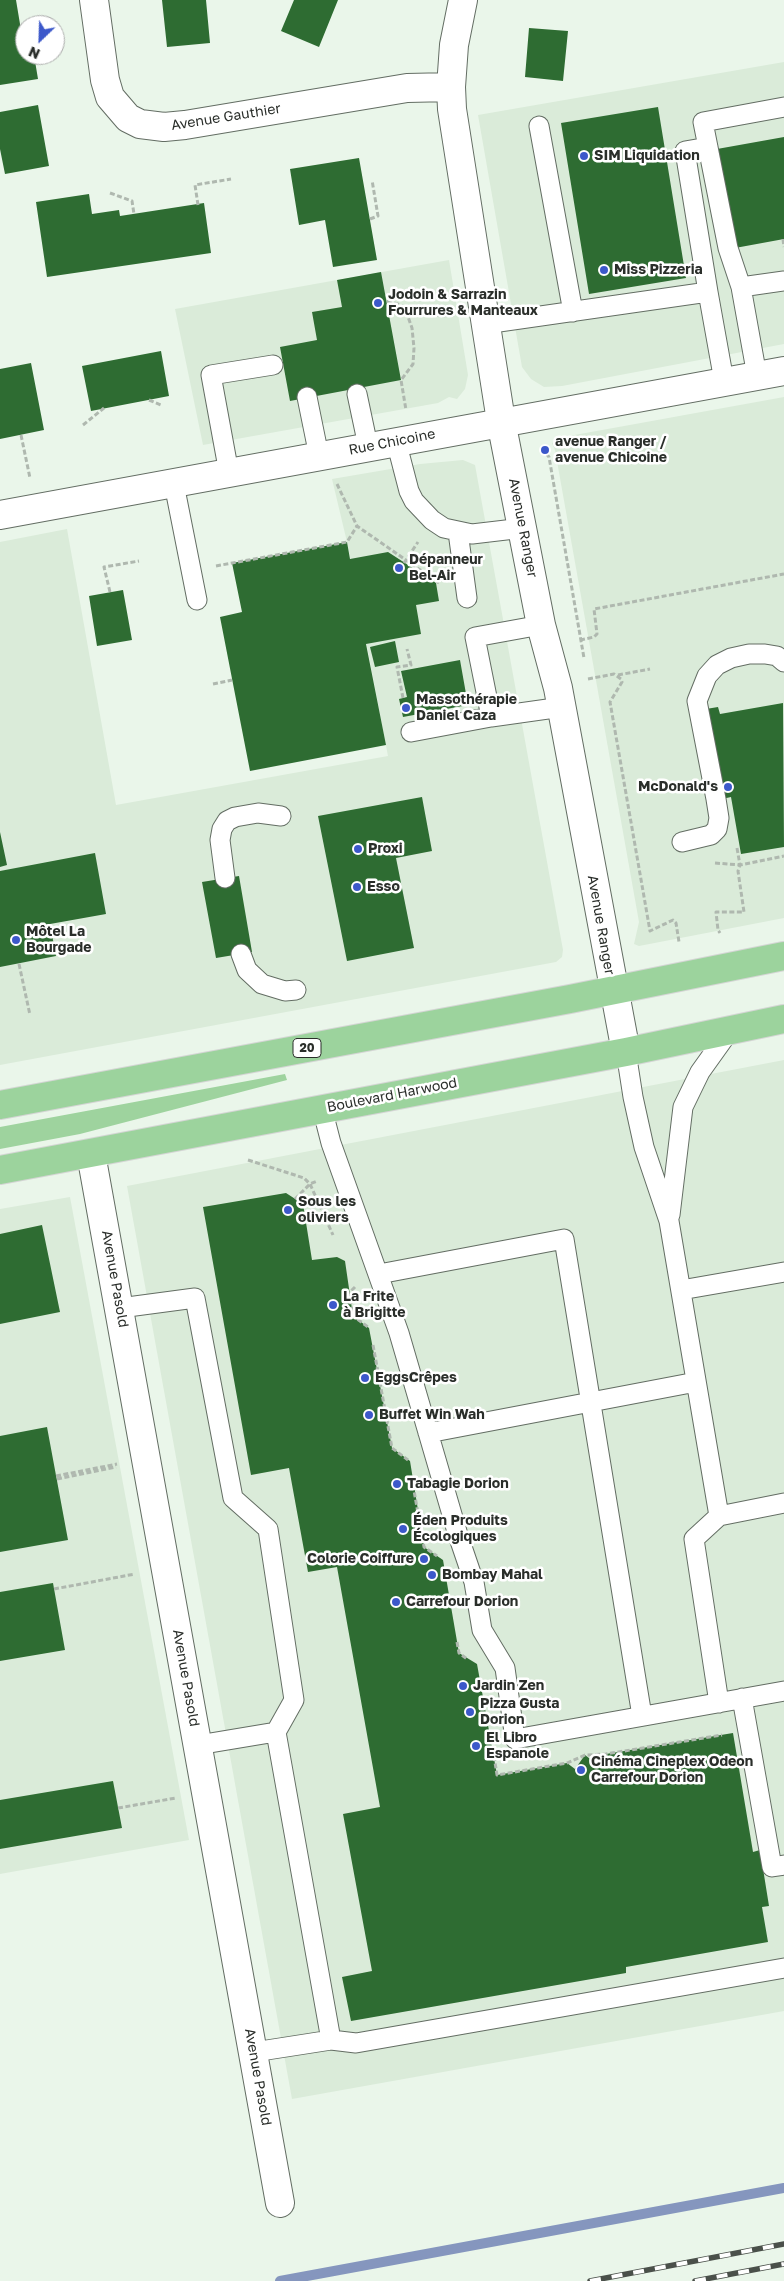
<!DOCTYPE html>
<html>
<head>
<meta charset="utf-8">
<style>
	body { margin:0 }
	#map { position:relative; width:784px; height:2281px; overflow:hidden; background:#eaf6ea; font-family:"Golos Text",sans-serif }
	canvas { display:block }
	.north { position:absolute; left:15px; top:15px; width:50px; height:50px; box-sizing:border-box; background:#fff; border:1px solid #aaabaa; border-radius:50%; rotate:204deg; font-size:14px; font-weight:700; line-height:20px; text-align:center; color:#2a2e2a }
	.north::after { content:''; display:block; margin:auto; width:18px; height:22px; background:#3c58ca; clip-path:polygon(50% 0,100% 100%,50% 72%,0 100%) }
</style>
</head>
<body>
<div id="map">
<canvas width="784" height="2281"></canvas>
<div class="north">N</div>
</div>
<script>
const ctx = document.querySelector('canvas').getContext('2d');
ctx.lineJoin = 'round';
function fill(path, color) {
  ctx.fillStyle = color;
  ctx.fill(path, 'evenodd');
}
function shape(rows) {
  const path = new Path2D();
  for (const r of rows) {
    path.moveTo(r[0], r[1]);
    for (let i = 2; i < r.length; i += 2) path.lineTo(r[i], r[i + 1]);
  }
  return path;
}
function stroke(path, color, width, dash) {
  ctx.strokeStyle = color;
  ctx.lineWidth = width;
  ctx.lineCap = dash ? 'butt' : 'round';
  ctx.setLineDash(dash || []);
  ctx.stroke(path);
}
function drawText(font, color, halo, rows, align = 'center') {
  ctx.font = font + ' "Golos Text",sans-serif';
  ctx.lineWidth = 5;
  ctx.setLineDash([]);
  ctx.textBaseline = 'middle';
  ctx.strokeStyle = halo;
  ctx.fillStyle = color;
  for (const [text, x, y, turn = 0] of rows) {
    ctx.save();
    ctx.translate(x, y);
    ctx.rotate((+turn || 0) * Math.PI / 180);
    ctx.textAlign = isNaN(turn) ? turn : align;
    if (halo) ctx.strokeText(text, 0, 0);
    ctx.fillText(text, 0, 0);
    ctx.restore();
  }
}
fill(shape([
	[784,62,784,344,562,386,544,387,531,379,522,367,478,115],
	[449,260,468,375,465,389,457,399,449,397,438,403,203,445,175,309],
	[784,397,784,918,639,946,634,944,639,922,555,450,552,443,569,436],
	[463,460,475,465,563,950,562,957,556,962,0,1065,0,542,67,529,116,805,388,756,347,542,332,479,420,464],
	[784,1060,784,2011,292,2099,127,1186],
	[70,1197,189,1840,0,1874,0,1209]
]), '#daebd9');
fill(shape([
	[285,1074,287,1080,80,1134,0,1149,0,1127]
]), '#9ed39e');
stroke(shape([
	[280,2281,784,2188]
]), '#8596be', 10);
fill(shape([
	[0,0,16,0,21,30,25,29,25,55,34,55,38,79,0,85],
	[162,0,206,0,210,43,167,47],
	[294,0,338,0,319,47,281,31],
	[529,28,568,31,563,81,525,77],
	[38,105,49,166,5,174,0,149,0,112],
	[658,107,686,278,589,294,561,123],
	[784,137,784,239,735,248,717,149],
	[359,158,377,260,333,267,325,220,299,225,290,169],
	[89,194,92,214,119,210,120,216,204,203,211,253,47,277,36,202],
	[381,272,401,380,290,401,280,347,317,340,312,312,342,307,337,280],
	[161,351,169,396,91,411,82,366],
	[31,363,44,430,0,439,0,369],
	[347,542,350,559,388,552,436,583,439,601,416,605,421,634,366,644,386,745,250,771,220,617,242,612,232,563],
	[123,590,132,640,97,646,89,596],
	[395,641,399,662,375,667,370,647],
	[460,660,468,705,403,717,399,699,407,697,401,671],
	[783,703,784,847,741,854,731,797,722,799,706,709,718,707,720,714],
	[422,797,432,851,396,858,414,948,347,961,318,816],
	[0,832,7,865,0,867],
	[95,853,106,914,50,924,56,956,0,967,0,871],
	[239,876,252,952,216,958,202,882],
	[286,1193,303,1204,312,1260,337,1257,345,1261,353,1316,369,1328,392,1448,410,1461,424,1547,443,1560,459,1653,477,1664,497,1775,567,1763,575,1769,585,1755,598,1765,606,1754,733,1733,753,1852,760,1850,769,1906,762,1907,768,1942,626,1967,626,1973,351,2021,342,1977,372,1971,343,1814,380,1807,337,1567,308,1572,289,1468,251,1475,203,1207],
	[42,1225,60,1312,0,1324,0,1234],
	[47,1427,68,1540,0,1552,0,1436],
	[53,1583,65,1650,0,1661,0,1592],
	[113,1781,122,1828,0,1849,0,1800]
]), '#2e6c32');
const lane = shape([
	[539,126,573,312],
	[708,147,685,151,708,292],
	[741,287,728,248,703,122,784,107],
	[485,324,708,292,724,381],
	[757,376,741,287,784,281],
	[357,394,368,446],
	[307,397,319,456],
	[396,441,409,491,414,501,432,520,444,528,472,534,523,528],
	[229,473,211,375,273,365],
	[174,484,197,600],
	[458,532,467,598],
	[541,625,475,637,491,717,562,707],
	[411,732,491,717],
	[682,842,711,835,717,829,719,818,716,799,697,701,707,676,717,665,731,658,749,654,765,654,777,656,784,662],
	[225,878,220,840,222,829,227,821,235,817,258,813,281,816],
	[241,954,247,970,262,984,285,991,296,990],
	[626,1052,633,1097,644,1147,669,1221,719,1516],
	[322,1108,331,1143,399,1333,458,1535,474,1582,482,1630,505,1668,515,1739,784,1691],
	[670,1215,683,1107,700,1072,730,1030],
	[379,1274,564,1239,642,1716],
	[681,1290,784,1272],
	[120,1308,195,1298,233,1498,268,1529,294,1700,276,1732],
	[428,1433,696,1382],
	[742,1698,772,1867,784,1865],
	[719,1703,694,1539,719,1516,784,1503],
	[198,1745,276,1732,331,2040,254,2052],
	[331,2040,356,2043,784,1968]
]);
const street = shape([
	[94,0,105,80,110,97,128,118,140,124,164,127,185,125,407,88,451,87],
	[463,0,454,45,451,87,452,109,501,421],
	[91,1154,280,2203]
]);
const secondary = shape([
	[501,421,541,625,558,688,626,1052],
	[0,515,784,371]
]);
const highway = shape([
	[0,1105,570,999,784,956],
	[0,1170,626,1052,784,1019]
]);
stroke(lane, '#636d63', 21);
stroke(street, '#636d63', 30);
stroke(secondary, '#636d63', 30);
stroke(highway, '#d4d5d4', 30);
stroke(shape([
	[110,193,132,201,134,214],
	[198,205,195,185,231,179],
	[370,219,378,216,372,180],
	[783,239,784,247],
	[387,301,401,305,406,311,412,328,414,348,413,364,401,380,406,410],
	[406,311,422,309,440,316,454,315],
	[149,400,161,405],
	[83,425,104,408],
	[21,435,30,478],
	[541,448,549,457,584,658],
	[337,484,357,526,439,583],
	[404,563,418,542],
	[216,566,347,542,357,526],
	[110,592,104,567,139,561],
	[580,640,594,637,597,634,594,609,784,574],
	[618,675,650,669],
	[588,679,614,674,621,679,622,682,610,702,650,931,673,920,676,923,679,942],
	[213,684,232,680],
	[403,698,397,667,411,665,407,649],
	[737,848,740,865,784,856],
	[715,863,740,865,738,871,744,912,716,912,718,930,720,933],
	[19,964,30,1015],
	[248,1160,304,1178,310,1184,333,1235],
	[295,1199,310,1184,317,1181],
	[355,1287,349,1293,353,1316,368,1327],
	[373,1345,392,1448,408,1460],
	[56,1476,117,1464],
	[57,1479,116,1467],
	[413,1485,424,1547,437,1556],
	[54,1589,135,1574],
	[457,1642,459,1653,467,1659],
	[494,1756,497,1775,567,1763,585,1755,606,1754,722,1735],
	[118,1808,176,1798]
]), '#afb8af', 3, [5, 2.5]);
stroke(lane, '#fff', 19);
stroke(street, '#fff', 28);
stroke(secondary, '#fff', 28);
stroke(highway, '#9cd39d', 28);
const rail = shape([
	[590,2281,784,2244],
	[695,2281,784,2264]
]);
stroke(rail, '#4a504a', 5.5);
stroke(rail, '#fff', 4, [11]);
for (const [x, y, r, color] of [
	[584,156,5,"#3c58ca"],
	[604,270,5,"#3c58ca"],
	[378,303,5,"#3c58ca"],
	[545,450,5,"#3c58ca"],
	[399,568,5,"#3c58ca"],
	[406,708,5,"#3c58ca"],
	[728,787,5,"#3c58ca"],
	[358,849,5,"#3c58ca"],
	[357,887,5,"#3c58ca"],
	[16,940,5,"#3c58ca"],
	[288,1210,5,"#3c58ca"],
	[333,1305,5,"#3c58ca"],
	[365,1378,5,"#3c58ca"],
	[369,1415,5,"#3c58ca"],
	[397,1484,5,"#3c58ca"],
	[403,1529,5,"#3c58ca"],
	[424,1559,5,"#3c58ca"],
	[432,1575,5,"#3c58ca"],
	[396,1602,5,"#3c58ca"],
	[463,1686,5,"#3c58ca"],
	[470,1712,5,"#3c58ca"],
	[476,1746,5,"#3c58ca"],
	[581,1770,5,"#3c58ca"]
]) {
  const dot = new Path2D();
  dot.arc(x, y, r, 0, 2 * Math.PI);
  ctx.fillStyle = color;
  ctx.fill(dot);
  stroke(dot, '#fff', 2);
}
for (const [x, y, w] of [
	[307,1048,28]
]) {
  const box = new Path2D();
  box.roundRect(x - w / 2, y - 9.5, w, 19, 4);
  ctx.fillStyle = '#fff';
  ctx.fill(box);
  stroke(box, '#2a2e2a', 1);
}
drawText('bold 12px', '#2a2e2a', null, [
	["20",307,1048]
]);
drawText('14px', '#2a2e2a', '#fff', [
	["Avenue Gauthier",226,117,-9],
	["Rue Chicoine",392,442,-11],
	["Avenue Ranger",523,528,79],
	["Avenue Ranger",601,925,80],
	["Boulevard Harwood",392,1095,-11],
	["Avenue Pasold",115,1279,80],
	["Avenue Pasold",186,1678,80],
	["Avenue Pasold",258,2077,80]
]);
drawText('bold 14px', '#2a2e2a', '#fff', [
	["SIM Liquidation",594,156],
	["Miss Pizzeria",614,270],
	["Jodoin & Sarrazin",388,295],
	["Fourrures & Manteaux",388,311],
	["avenue Ranger /",555,442],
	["avenue Chicoine",555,458],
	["Dépanneur",409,560],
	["Bel-Air",409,576],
	["Massothérapie",416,700],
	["Daniel Caza",416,716],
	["McDonald's",718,787,"right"],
	["Proxi",368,849],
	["Esso",367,887],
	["Môtel La",26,932],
	["Bourgade",26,948],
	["Sous les",298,1202],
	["oliviers",298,1218],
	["La Frite",343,1297],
	["à Brigitte",343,1313],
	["EggsCrêpes",375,1378],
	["Buffet Win Wah",379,1415],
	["Tabagie Dorion",407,1484],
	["Éden Produits",413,1521],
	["Écologiques",413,1537],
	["Colorie Coiffure",414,1559,"right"],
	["Bombay Mahal",442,1575],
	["Carrefour Dorion",406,1602],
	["Jardin Zen",473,1686],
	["Pizza Gusta",480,1704],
	["Dorion",480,1720],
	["El Libro",486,1738],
	["Espanole",486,1754],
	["Cinéma Cineplex Odeon",591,1762],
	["Carrefour Dorion",591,1778]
], 'left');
</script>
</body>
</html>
